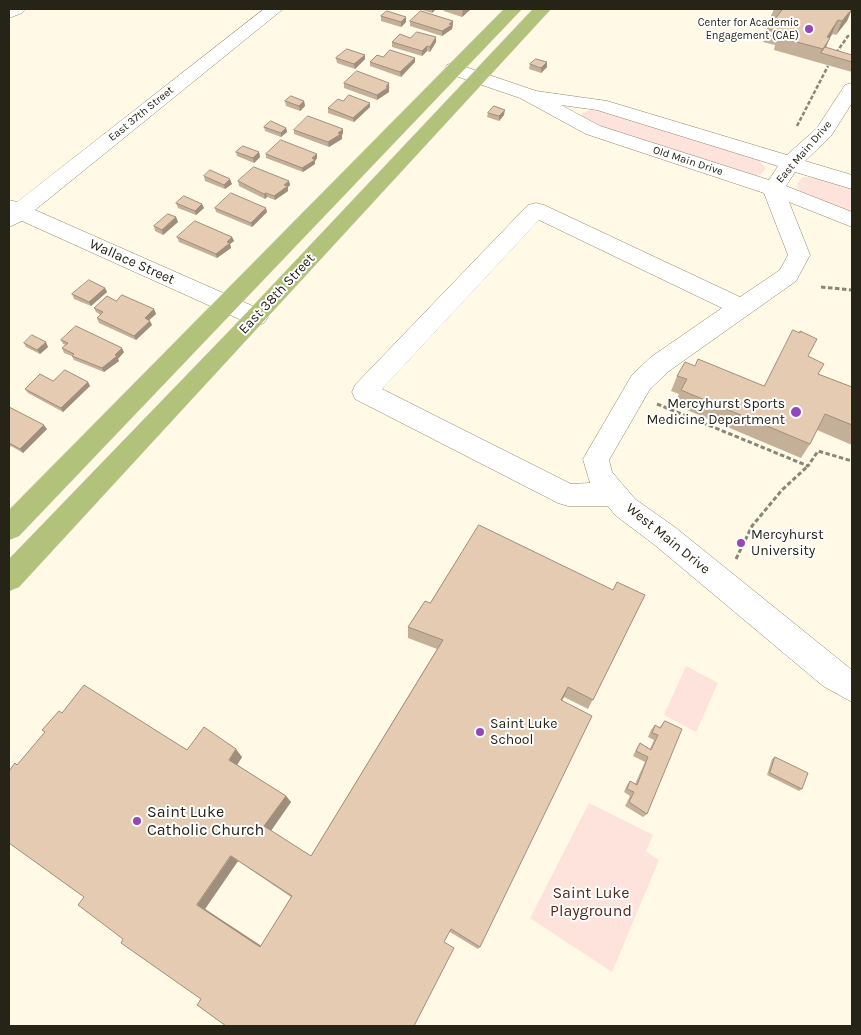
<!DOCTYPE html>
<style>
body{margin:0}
#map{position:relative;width:861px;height:1035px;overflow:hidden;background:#fff9e6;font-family:Karla,sans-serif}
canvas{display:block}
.frame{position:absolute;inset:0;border:10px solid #262317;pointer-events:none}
</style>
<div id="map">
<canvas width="861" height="1035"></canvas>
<div class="frame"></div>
</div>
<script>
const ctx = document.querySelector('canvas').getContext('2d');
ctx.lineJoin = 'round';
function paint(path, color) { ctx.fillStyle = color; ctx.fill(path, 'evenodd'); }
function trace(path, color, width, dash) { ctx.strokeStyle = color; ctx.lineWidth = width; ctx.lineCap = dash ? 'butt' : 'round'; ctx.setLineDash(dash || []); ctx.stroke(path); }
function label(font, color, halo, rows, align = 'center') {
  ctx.font = font + ' Karla,sans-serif'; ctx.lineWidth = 4; ctx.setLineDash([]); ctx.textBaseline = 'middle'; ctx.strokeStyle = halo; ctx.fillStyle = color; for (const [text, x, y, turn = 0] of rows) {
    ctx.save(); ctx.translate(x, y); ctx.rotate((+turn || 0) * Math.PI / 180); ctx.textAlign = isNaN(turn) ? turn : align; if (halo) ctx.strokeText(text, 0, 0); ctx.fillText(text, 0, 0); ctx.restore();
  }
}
const green = new Path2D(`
 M596 108 757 159 766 168 760 175 752 176 595 127 582 119V113Z
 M803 177 820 178 852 187V215L801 192 797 187 798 182Z
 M686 666 718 683 696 732 664 715Z
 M589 803 653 835 646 851 659 860 612 972 530 918Z`);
const pathFar1 = new Path2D(`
 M836 53 848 36 852 37
 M797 126 828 66`);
const path = new Path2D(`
 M821 287 852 290
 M657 404 808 466 818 451 852 461
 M736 559 752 526 782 490 808 466`);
const minor = new Path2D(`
 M9 9H25L22 13 9 18Z
 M264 9H283L35 210 264 311 268 317 264 323 256 326 248 323 22 221 9 227V200L17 202Z
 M454 63 536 91 607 101 787 155 817 128 845 85 852 83V103L831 136 805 161 852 175V189L795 172 786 186 852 212V227L789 202 810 255 796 281 669 371 650 389 609 460 612 472 635 499 676 528 852 670V702L823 686 656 546 615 515 608 506H568L558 503 355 399 352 392 355 385 528 205 536 203 544 205 740 297 780 270 788 255 764 193 586 134 520 98 447 73 445 69 447 65ZM561 105 597 110 778 166 769 180 600 126ZM539 220 722 308 651 357 632 375 583 459 590 483 571 484 382 389Z`);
const major = new Path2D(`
 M504 9H522L19 536 9 540V510Z
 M533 9H551L19 587 9 591V559L233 327Z`);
const wall = new Path2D(`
 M419 9H436L432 13Z
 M442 9H471L462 17 444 11Z
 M774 9H852L847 21 836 35 833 34 829 39 826 48 852 55V72L774 50 775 45 763 42 768 29 776 18 771 16Z
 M381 16 406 22 401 27 381 21Z
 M410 21H453V25L452 29 442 36 410 26Z
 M436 37V42L430 52 427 51 422 56 392 47V42L410 38Z
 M365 55V59L355 69 337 63 336 58Z
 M383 57 415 58V62L401 77 370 66V62Z
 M547 62V67L541 73 529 69 530 64Z
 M344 83 390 87 389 88V92L377 100 344 88Z
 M285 101H304L305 106 300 111 286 106Z
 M343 101 370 103V107L354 122 328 113V108Z
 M488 113 504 115 499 121 487 117Z
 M264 127 286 128 287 132 281 137 265 131Z
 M294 130 343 133 342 135V139L329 147 294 134Z
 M236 152H259L260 157 254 163 237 156Z
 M266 154H317V158L315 161V164L303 172 266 158Z
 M204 176 232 184 225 189 205 181Z
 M238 181H289L290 185 288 187V191L275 200 267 197 265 199 239 186Z
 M176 203 202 204 204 208 196 215 178 208Z
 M215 208 267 212 252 227 216 212Z
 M176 217 178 222 163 235 155 231 154 226Z
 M177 237H232L234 241 230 244 231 248 217 258 179 242Z
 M105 288 107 292 91 306 74 299 72 294Z
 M116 301 154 309 156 314 149 320 152 325 136 340 99 323 97 318 101 315 96 312 94 308Z
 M800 331 808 356 818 374 852 387V445L817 430 810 444 801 458 675 405 679 394 671 391 677 376 695 366 764 386Z
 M61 340 124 352 118 359 119 361 104 372 74 360 72 356 64 353 62 348 66 345 63 344Z
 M24 343 48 347 40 354 26 347Z
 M53 381 88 382 90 386 63 412 28 393 25 389Z
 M9 407 47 429 23 453 11 446 9 449Z
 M613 590 645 595 588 709 564 697 562 700 480 947 478 949 450 932 201 999 123 939 84 897 18 765 62 713 187 750 242 757 237 765 286 796 291 802 271 831 311 856 437 649 408 638V627L430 603ZM238 861 291 897 261 946 205 909Z
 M665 721 647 814 643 817 625 806 630 796 624 792 627 785 630 781 635 784 645 762 633 756 637 748 640 743 650 749 654 740 648 737 651 730 655 725 659 728Z
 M775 757 802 789 799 791 767 775 772 759Z`);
const shadedWall = new Path2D(`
 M432 9H436L432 13Z
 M463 9H471L462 17Z
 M852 9 847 21 836 35 842 21Z
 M406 17V22L401 27V22Z
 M838 20 824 51 821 53 827 42 821 51 827 37Z
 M453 21 452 29 442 36V31Z
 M436 37V42L430 52V47Z
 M427 46V51L422 56V51Z
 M365 55V59L355 69 354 64Z
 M415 58V62L401 77 400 72Z
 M547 62V67L541 73V68Z
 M389 83V92L377 100V95Z
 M304 101 305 106 300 111 299 106Z
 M370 103V107L354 122 353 118Z
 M505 110 504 115 499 121V116Z
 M286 128 287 132 281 137V133Z
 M343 129V133L342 135V139L329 147 328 142Z
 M259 152 260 157 254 163 253 158Z
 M317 154V158L315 161V164L303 172 302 168Z
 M230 179 232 184 225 189 224 185Z
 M289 181 290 185 288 187V191L275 200 274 196Z
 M266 193 267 197 265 199 264 194Z
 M202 204 204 208 196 215 195 211Z
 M266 208 267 212 252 227 251 223Z
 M176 217 178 222 163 235 162 230Z
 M232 237 234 241 230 244 231 248 217 258 216 254Z
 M105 288 107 292 91 306 89 302Z
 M154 309 156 314 146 323 145 318Z
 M150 321 152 325 136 340 134 336Z
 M46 342 48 347 40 354 37 350Z
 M122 348 124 352 118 359 119 361 104 372 102 368Z
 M88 382 90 386 63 412 61 408Z
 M44 425 47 429 23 453 20 449Z
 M568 687 564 697 557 709 561 700Z
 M236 749 242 757 235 768 229 760Z
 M286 796 291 802 270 832 264 826Z
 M231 856 238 861 205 909 266 949 260 947 197 905Z`);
const building = new Path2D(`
 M783 9H852L842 21 838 20 827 37 830 38 823 49 778 37 781 32 768 29Z
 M387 11 406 17 401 22 381 16Z
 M421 11 453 21 449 24 452 25 442 31 410 21Z
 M417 32 436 37 430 47 427 46 422 51 392 42 400 34 410 38Z
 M825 47 852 55V62L821 53Z
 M347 49 365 55 354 64 336 58Z
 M390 50 415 58 400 72 370 62 377 55 383 57Z
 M536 59 547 62 541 68 530 64Z
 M357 71 389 83 386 87H389L377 95 344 83Z
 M349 95 370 103 353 118 328 108 338 99 343 101Z
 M291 96 304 101 299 106 285 101Z
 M494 106 505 110 499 116 488 113Z
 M308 116 343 129 338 133 341 134 328 142 294 130Z
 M271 121 286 128 281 133 264 127Z
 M281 140 317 154 312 158 315 160 302 168 266 154Z
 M243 146 259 152 253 158 236 152Z
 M254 167 289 181 284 185 288 186 274 196 266 193 264 194 238 181Z
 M210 170 230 179 224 185 204 176Z
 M231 193 266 208 251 223 215 208Z
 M184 196 202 204 195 211 176 203Z
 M168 214 176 217 162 230 154 226Z
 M195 221 232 237 227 242 230 243 216 254 177 237Z
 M89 280 105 288 89 302 72 294Z
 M122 295 154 309 145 318 150 321 134 336 97 318 103 312 94 308 107 296 116 301Z
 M76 326 122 348 115 355 117 356 102 368 72 356 74 354 62 348 68 343 61 340Z
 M793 330 800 333V331L817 339 808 356 824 364 818 374 852 387V425L825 414 810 444 681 390 687 379 677 376 685 362 695 366 698 359 764 386Z
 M32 335 46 342 37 350 24 343Z
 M65 370 88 382 61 408 25 389 40 374 53 381Z
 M9 407 44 425 20 449 9 443Z
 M479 525 613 590 617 582 645 595 593 700 568 687 561 700 592 716 480 947 451 929 444 942 454 948 414 1026H226L197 1005 201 999 121 943 123 939 78 905 84 897 9 843V771L15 763 17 765 45 732 42 730 59 711 62 713 84 685 187 750 204 727 236 749 229 760 286 796 264 826 311 856 443 640 408 627 425 601 430 603ZM231 856 292 896 260 947 197 905Z
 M665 721 682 729 647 814 629 802 634 792 627 789 630 781 637 785 648 757 636 751 640 743 651 750 658 735 652 733 655 725 660 728Z
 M775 757 808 773 802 789 770 773Z`);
const markers = [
 [809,29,5,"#9347b9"],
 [796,412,6,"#9347b9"],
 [741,543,5,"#9347b9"],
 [480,732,5,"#9347b9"],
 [137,821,5,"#9347b9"]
];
const farPoinames = [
 ["Center for Academic",799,23],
 ["Engagement (CAE)",799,36]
];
const farStreetnames = [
 ["East 37th Street",141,114,-39],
 ["East Main Drive",804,152,-49],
 ["Old Main Drive",688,161,18]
];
const streetNames = [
 ["Wallace Street",132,262,24],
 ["East 38th Street",277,294,-47],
 ["West Main Drive",668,539,39]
];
const poiNames = [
 ["Mercyhurst Sports",785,404,"right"],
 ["Medicine Department",785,420,"right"],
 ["Mercyhurst",751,535],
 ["University",751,551],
 ["Saint Luke",490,724],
 ["School",490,740]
];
const nearPoinames = [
 ["Saint Luke",147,812],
 ["Catholic Church",147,830]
];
const nearParknames = [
 ["Saint Luke",591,893],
 ["Playground",591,911]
];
paint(green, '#fde3db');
trace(minor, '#908769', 1);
trace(major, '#e1e0df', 1);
trace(pathFar1, '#8a8576', 2.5, [4, 2]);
trace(path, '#8a8576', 3, [4.5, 2.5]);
paint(minor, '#fff');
paint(major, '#b2c27b');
paint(wall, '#c4af99');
paint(shadedWall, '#a08e7d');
paint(building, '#e4cbb2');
trace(building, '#a08e7d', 1);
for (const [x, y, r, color] of markers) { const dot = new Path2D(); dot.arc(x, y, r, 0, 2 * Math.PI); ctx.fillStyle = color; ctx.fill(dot); trace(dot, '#fff', 2); }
label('11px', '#262317', '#fff', farPoinames, 'right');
label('11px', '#262317', '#fff', farStreetnames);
label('14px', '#262317', '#fff', streetNames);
label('14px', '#262317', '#fff', poiNames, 'left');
label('16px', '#262317', '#fff', nearPoinames, 'left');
label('16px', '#5b2819', '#fff', nearParknames);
</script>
